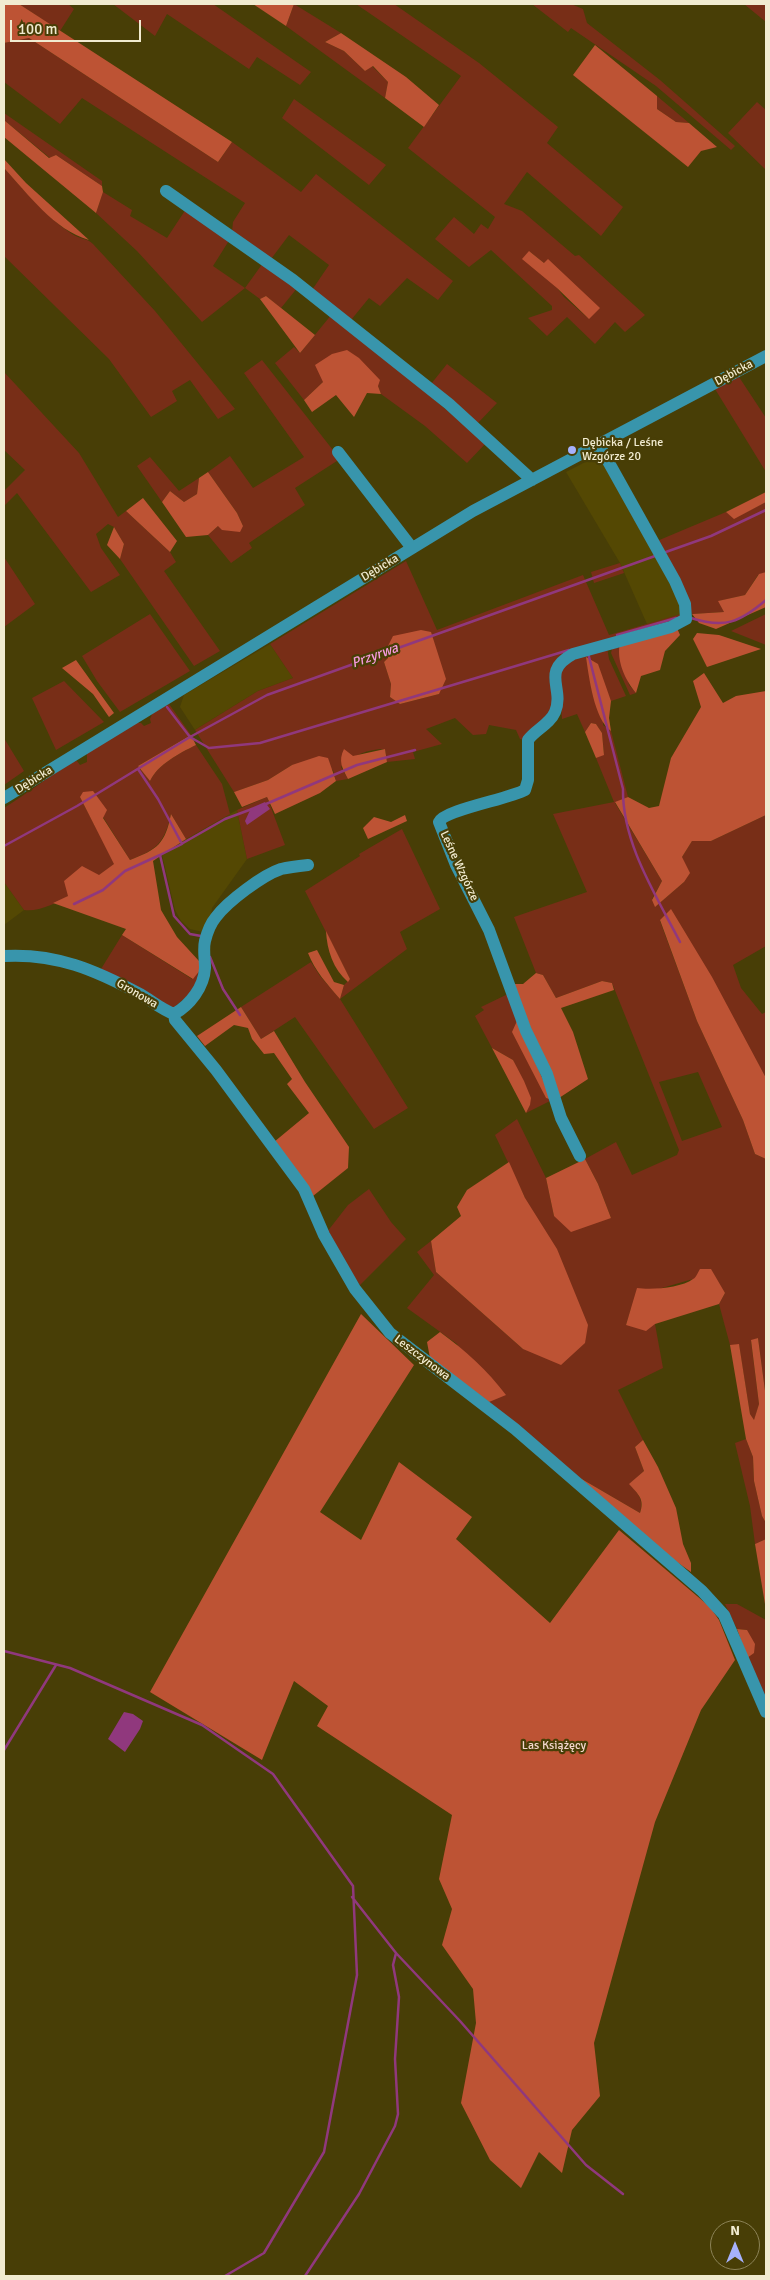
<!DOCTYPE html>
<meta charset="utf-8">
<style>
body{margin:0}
#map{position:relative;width:770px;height:2280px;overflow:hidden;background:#483e06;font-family:Signika,sans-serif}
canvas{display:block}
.frame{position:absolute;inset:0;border:5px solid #f1ebd0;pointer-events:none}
.north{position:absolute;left:710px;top:2220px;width:50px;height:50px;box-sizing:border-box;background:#483e06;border:1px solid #8c8357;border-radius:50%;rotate:0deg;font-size:14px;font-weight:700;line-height:20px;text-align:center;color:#f1ebd0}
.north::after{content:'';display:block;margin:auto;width:18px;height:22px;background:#a6b1fc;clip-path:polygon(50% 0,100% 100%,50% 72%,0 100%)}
.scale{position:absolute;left:10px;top:20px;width:131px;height:22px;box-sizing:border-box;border:2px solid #f1ebd0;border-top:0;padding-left:6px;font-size:15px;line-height:18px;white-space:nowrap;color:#f1ebd0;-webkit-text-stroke:4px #483e06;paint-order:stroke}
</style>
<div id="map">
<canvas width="770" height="2280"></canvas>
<div class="frame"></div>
<div class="north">N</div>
<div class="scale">100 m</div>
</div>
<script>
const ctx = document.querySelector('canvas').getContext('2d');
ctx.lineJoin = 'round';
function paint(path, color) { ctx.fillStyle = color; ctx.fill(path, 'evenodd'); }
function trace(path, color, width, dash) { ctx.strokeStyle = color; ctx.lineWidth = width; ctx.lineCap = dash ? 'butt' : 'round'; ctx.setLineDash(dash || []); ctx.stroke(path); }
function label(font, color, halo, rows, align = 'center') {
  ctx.font = font + ' Signika,sans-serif'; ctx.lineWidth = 4.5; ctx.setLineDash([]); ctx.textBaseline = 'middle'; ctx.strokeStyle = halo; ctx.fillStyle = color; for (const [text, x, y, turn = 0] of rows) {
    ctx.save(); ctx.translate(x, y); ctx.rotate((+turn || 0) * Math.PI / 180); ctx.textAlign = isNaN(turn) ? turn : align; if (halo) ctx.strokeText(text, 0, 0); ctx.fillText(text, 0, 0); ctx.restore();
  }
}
const built = new Path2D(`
 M599 455 673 582 682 614 647 624 620 563 566 472Z
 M270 644 293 678 258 691 195 730 180 707 184 695Z
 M237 810 247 859 212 908 210 923 203 932 190 929 181 921 175 910 162 855 186 839Z
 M4 882 24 910 4 925Z`);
const green = new Path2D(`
 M19 4H68L74 9 60 31Z
 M113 4H213L311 72 300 85 257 57 249 69 167 14 155 36Z
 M294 4 341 33 325 42 344 51 365 71 372 66 388 82 385 98 286 26Z
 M356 4H394L479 63 558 127 547 143 623 207 601 236 527 172 504 204 522 211 575 256 579 255 645 315 625 332 615 322 595 344 567 317 547 336 528 318 552 310V306L491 250 469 267 435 239 454 217 474 234 481 224 488 229 495 217 408 148 461 76ZM529 251 544 263 589 319 564 297Z
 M532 4H571L583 9 587 23 660 80 735 146 731 150 656 86 571 28 568 32Z
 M744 4H766V22Z
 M29 38 218 162 232 142 301 192 316 174 453 281 438 300 407 278 380 306 369 298 351 320 312 290 329 265 289 235 271 259 232 232 233 222 245 203 82 98 60 124 4 82V43Z
 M657 96 689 123 676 122 657 109Z
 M294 99 386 165 369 185 282 118Z
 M757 102 766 110V170L728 133Z
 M4 113 102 181V186L56 155 50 158 4 120Z
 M4 168C25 191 46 217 72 234 79 239 87 238 93 244L155 311 235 409 218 419 190 380 172 391 177 401 151 417 109 359 4 256Z
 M103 192 132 210 130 216 167 238 186 209 230 239 213 266 245 288 263 263 298 287 281 308 266 296 260 299 245 288 202 322 137 251 96 213Z
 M332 314 486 443 467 463 425 426 381 394 378 386 323 382 304 400 275 363 294 347 300 353Z
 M262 360 340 459 295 488 305 505 249 543 252 548 231 563 208 535 218 526H243L237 513 208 472 230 456 253 488 304 457 244 373Z
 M447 364 497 403 477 424 431 384Z
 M4 372 79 453 118 517 126 511 170 552 176 562 164 571 220 651 194 666 120 559 124 544 114 527 108 524 96 534 101 548 120 575 91 592 17 493 4 506V491L25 470 4 450Z
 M739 377 766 418V472L715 389Z
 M150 457 179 491 199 478 197 494 184 502 170 491 162 502 137 466Z
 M766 502V572L758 575 745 595 719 601 724 612 692 614 682 586 657 541 726 512 734 518Z
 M4 557 35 604 4 627Z
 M406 561 437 630 583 575 609 635 681 614 683 618 560 658 554 707 524 740 520 739 516 730 489 725 486 734 473 735 455 718 426 729 442 744 413 752 415 759 387 762 385 749C367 749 354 755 341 767L348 779 336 781 333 770 292 765 268 780 234 792 195 730 258 691 293 678 270 644ZM388 658 439 694 400 704 390 697 391 684 384 662Z
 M620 563 624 573 594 583 591 572Z
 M150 614 190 671 120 712 97 681 82 656Z
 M766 614V645L731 631Z
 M620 643 629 685 636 693 630 695 611 653 613 645Z
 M607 647 609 659 626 696 611 701 604 686 603 725 611 731 628 797 615 803 662 881 652 899 656 906 684 882 682 857 692 841H711L766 815V946L733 965 741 988 762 1014 766 1012V1078L671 910 660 921 697 1021 743 1120 755 1154 766 1159V1398L758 1338 751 1341 759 1404 754 1421 750 1414 739 1345H730L719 1304 725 1293 693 1279 655 1290 631 1309 626 1325 655 1324 663 1368 618 1390 643 1440 635 1447 644 1471 630 1484C638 1494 644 1499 640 1513L580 1478 489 1402 457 1344 407 1308 434 1275 417 1252 431 1241 436 1272 523 1349 525 1198 495 1135 517 1119 546 1178 554 1216 611 1218 598 1184 585 1159 616 1142 632 1175 677 1155 679 1150 612 983 602 981 556 998 543 975 536 973 514 917 587 892 553 814 614 802 596 758 604 754 602 733 596 724 591 723 585 732 577 714 562 719 559 675 565 663ZM698 1072 722 1127 682 1141 659 1082Z
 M64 681 104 722 56 750 32 698Z
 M169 704 191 735 138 766 150 781C158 764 180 753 196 745L222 784 230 814 186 839 171 814C164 844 157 849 130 860L103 817 80 797 115 864C92 880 51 914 24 910L4 882V808C28 793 49 776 73 762L77 761 80 765 87 762V753L135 723H141L144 726 151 723 150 719 153 712Z
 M4 738 24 771 4 785Z
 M267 797 285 845 247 859 237 810Z
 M402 829 440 909 400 932 407 949 340 999 408 1108 374 1129 295 1017 261 1039 241 1007 311 962 320 976 340 999 344 985 350 979 305 891 360 856 359 854Z
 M122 935 192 979 201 969 194 990 171 1010 101 969Z
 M510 993 533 1070 546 1098 552 1100 526 1113 530 1105 513 1060 492 1048 475 1016 484 1010 481 1007Z
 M369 1189 391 1222 406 1239 360 1285 344 1263 327 1232 348 1205Z
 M746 1439 753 1457 754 1481 762 1516 766 1523V1539L755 1544 750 1506 735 1443Z
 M725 1604H737L766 1620V1697L747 1658V1630L737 1629Z`);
const forest = new Path2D(`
 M4 4H19L232 142 218 162 29 38 4 43Z
 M253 4H294L286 26Z
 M341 33 406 77 439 105 424 127 385 98 388 82 373 66 365 71 344 51 325 42Z
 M595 45 657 96V109L676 122 689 123 717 147 701 151 688 167 573 75Z
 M4 120 49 158 56 155 102 186 103 192 96 213 4 137Z
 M4 159 26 183 89 240C54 230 28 194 4 168Z
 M529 251 544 263 548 259 600 308 589 319 557 288 522 259Z
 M266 296 315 335 300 353 260 299Z
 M347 350 359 358 380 380 378 386 381 394 367 393 354 417 336 395 312 412 304 400 323 382 315 365 332 354Z
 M208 472 237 513 243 526 240 532 222 530 218 526 208 535 186 537 162 502 170 491 184 502 197 494 199 478Z
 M766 492V502L734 519 726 512Z
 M143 498 177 541 170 552 126 511Z
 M114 527 124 544 120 559 107 545Z
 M766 572V607L716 629 699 623 692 614 724 612 718 601 745 595 759 574Z
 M677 628 680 635 665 651 660 670 641 676 636 693C625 680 616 660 620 643Z
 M421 630 431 632 446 679 439 694 400 704 390 697 391 684 384 662 388 658 387 648 393 636Z
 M697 633 719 635 761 649 707 667 693 639Z
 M586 657 598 664 611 701 609 718 611 731C594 719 589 677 586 657Z
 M76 660 114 713 109 717 93 694 62 668Z
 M704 673 723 703 736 696 766 691V815L711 841H692L682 857 690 873 684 882 655 907 652 900 662 881 615 802 628 797 649 808 659 806 671 758 701 707 693 681Z
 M591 723 596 724 602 733 604 755 596 758 585 732Z
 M191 735 196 745C180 753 158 764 150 781L138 766Z
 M344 749 353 756 385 749 387 762 348 779C342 768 338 761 344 749Z
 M319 756 328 758 336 781 320 793 275 814 267 797 242 807 234 792 268 780 292 765Z
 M93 791 107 810 103 818 130 860C158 849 165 844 171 814L186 839 153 861 161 910 177 937 199 961 201 969 193 979 122 935 126 929 53 903 68 896 64 881 82 866 99 875 114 864 80 797 83 792Z
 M405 815 407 821 368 839 363 828 374 817 391 822Z
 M671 909 712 977 766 1078V1159L755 1154 743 1120 697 1021 660 920Z
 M326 931 350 979 348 982C333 969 327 950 326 931Z
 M317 950 334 982 344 985 340 999C327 984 315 971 308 953Z
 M536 973 543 975 556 998 602 981 612 983 614 990 561 1008 573 1032 588 1079 559 1098 513 984H523Z
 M241 1007 261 1039 274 1031 305 1082 349 1147 348 1168 313 1196 274 1142 309 1113 287 1084 292 1079 274 1053 264 1054 252 1039 248 1028 234 1025 205 1046 197 1036Z
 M517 1021 552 1100 546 1098 512 1032Z
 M492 1048 513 1060 524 1081 531 1098 530 1105 526 1113Z
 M585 1159 598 1184 611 1218 571 1232 554 1216 546 1178Z
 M509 1162 525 1198 557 1249 588 1325 585 1343 561 1365 523 1349 436 1272 431 1241 461 1216 457 1207 467 1190Z
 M700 1269H711L725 1293 719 1304 655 1324 646 1331 626 1325 637 1288C652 1290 681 1288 693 1279 696 1278 698 1272 700 1269Z
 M361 1314 414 1365 320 1512 361 1540 399 1462 472 1517 456 1539 550 1623 619 1530 710 1607 719 1620 735 1660 701 1710 655 1822 594 2043 600 2096 572 2130 562 2173 539 2152 521 2188 490 2160 461 2103 476 2023 473 1989 442 1945 452 1909 439 1879 452 1815 317 1726 328 1706 294 1681 262 1760 150 1692Z
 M440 1332C465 1350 488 1371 506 1395L489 1402 430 1358 427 1342Z
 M758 1338 766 1398V1523L762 1516 754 1481 753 1457 746 1439 730 1345 739 1344 750 1414 754 1420 759 1404 751 1340Z
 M643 1440 658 1467 676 1508 683 1544 691 1563V1572L660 1550 580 1478 640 1513C645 1499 638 1494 629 1484L644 1471 635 1447Z
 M766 1539V1610L755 1544Z
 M737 1629 747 1630 755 1644 754 1653 747 1658Z`);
const water = new Path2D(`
 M265 802 270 809 247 825 245 821 251 808Z
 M124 1712 133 1714 143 1721 140 1729 125 1752 108 1739Z`);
const stream = new Path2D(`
 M663 553 711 536 766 510
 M691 618C725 629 740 622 766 600
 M617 635 676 618
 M588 653 623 789C622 843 656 895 680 942
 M167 707 190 737 209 748 260 743 569 650
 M138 769 158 799 182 844 160 855 174 916 190 934 201 936
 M266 804 357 765 415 750
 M183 843 225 819 252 809
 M4 846 77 806 190 737 267 695 655 556
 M74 904 103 890 125 871 160 855
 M210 957 223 989 240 1015
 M4 1651 70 1668 202 1725 273 1774 353 1886 357 1975 324 2152 264 2253 225 2276
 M4 1750 56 1665
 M396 1953 460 2021 586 2165 623 2194
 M305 2276 359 2194 395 2126 398 2114 395 2059 399 1997 393 1965 396 1953 352 1897`);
const minor = new Path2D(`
 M166 191 293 280 449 404 532 480
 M338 452 412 548
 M4 798 473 511 766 356
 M4 956C56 953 95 970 140 994 152 1001 161 1009 174 1014 190 1005 204 987 205 968 205 959 203 949 205 941 207 933 211 923 216 917 228 901 263 875 281 869 290 867 299 866 308 865
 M174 1014 175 1020 216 1070 304 1189 324 1235 355 1289 390 1333 515 1429 702 1591 724 1615 766 1712
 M580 1156 561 1118 547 1074 526 1031 489 930 456 865 439 822C444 810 509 799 525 790L528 780V740C535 730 550 724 555 712 565 688 540 672 573 654L671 627 686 619 685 604 675 581 599 445`);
const markers = [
 [572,450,5,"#a6b1fc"]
];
const streetNames = [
 ["Dębicka",734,373,-28],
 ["Dębicka",380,568,-31],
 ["Dębicka",34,780,-32],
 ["Leśne Wzgórze",459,866,65],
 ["Gronowa",137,994,30],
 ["Leszczynowa",422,1358,37]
];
const poiNames = [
 ["Dębicka / Leśne",582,443],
 ["Wzgórze 20",582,457]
];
const parkNames = [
 ["Las Książęcy",554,1746]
];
const waterNames = [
 ["Przyrwa",375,656,-20]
];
paint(built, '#544803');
paint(green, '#782e17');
paint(forest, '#bd5334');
paint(water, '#90387d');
trace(stream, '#90387d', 2.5);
trace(minor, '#3895ac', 12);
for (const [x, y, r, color] of markers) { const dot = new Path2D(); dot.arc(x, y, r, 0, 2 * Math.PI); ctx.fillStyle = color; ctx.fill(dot); trace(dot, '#483e06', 2); }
label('12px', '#f1ebd0', '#483e06', streetNames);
label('12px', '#f1ebd0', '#483e06', poiNames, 'left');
label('12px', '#f4d7ce', '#483e06', parkNames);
label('italic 14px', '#f89be0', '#483e06', waterNames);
</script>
